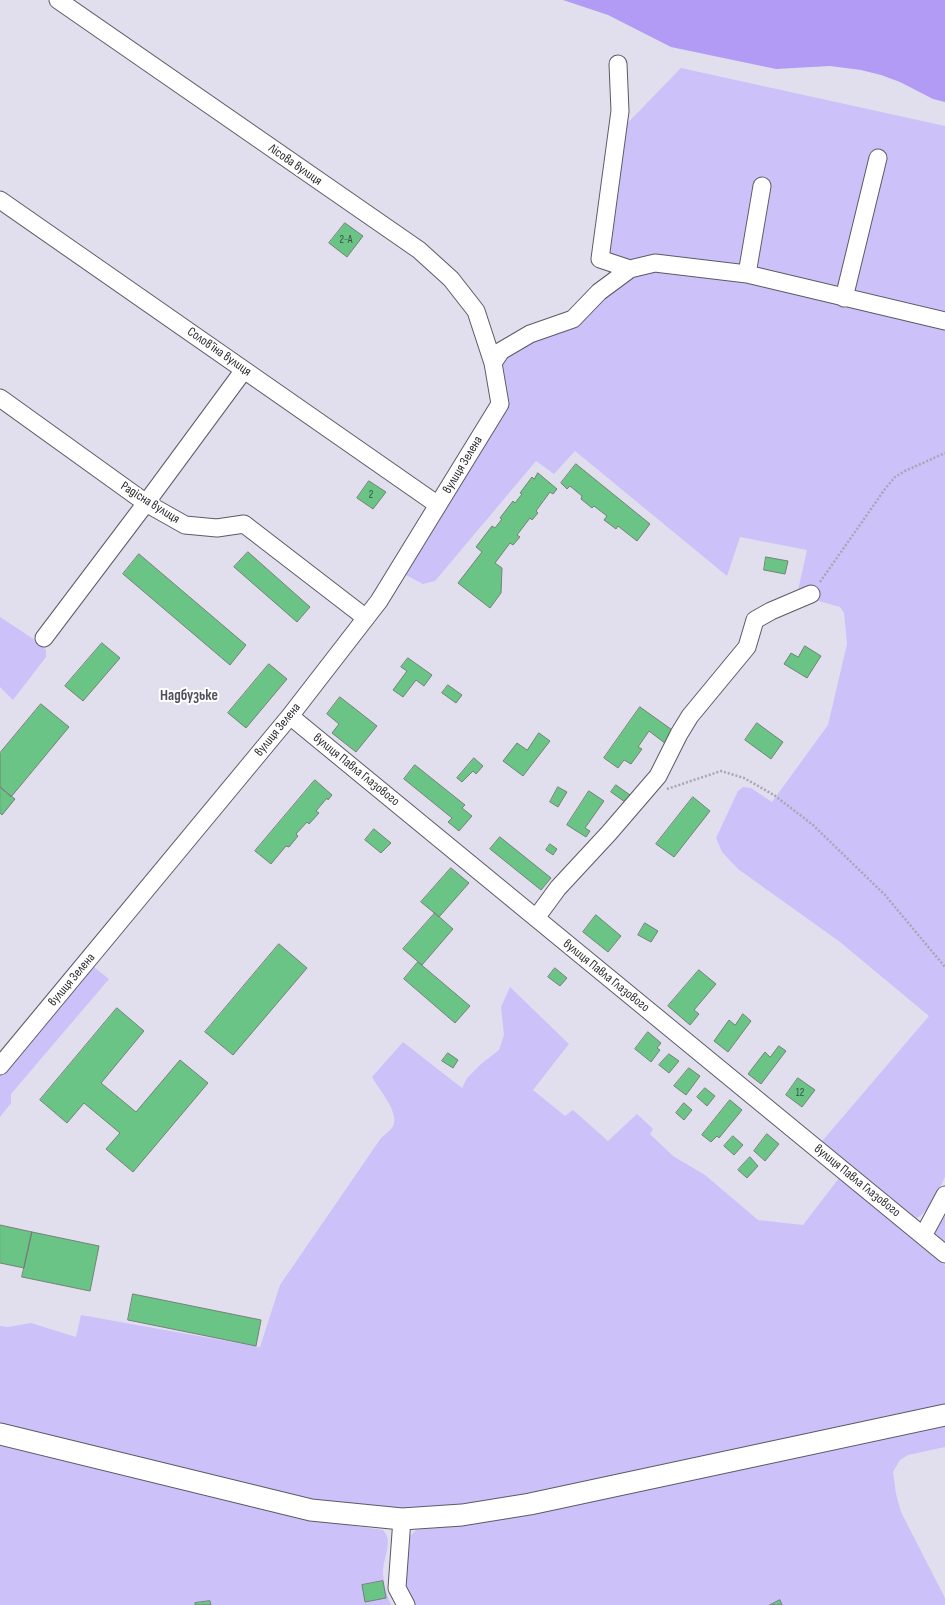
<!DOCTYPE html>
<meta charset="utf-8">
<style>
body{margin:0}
canvas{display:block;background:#e1dfed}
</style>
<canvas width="945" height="1605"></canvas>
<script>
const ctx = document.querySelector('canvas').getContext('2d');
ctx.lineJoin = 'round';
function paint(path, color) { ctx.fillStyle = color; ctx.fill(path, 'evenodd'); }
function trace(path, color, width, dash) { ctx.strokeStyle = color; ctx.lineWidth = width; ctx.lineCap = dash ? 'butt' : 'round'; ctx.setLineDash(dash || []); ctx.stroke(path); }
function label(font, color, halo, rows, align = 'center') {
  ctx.font = font + ' "Sofia Sans Condensed",sans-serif'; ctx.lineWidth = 4; ctx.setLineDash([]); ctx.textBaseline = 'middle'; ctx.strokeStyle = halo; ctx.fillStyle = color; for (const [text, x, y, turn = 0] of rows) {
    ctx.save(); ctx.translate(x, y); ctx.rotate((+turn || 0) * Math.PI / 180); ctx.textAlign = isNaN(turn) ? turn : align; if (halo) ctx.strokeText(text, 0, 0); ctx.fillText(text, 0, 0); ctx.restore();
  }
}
const green = new Path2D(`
 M681 68 945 126V1177C937 1194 929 1213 912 1221L818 1146 929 1016 840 942 738 869 722 852 716 838 738 791 743 787 751 788 772 802 828 725 847 644 844 613 840 607 797 595 807 550 740 537 727 576 575 451 554 474 536 461 435 581 423 584 404 574 486 418 492 400 490 367 567 320 608 277 611 140Z
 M0 617 38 642 46 650V657L13 700 0 687Z
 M89 966 94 967 109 979 11 1094V1103L0 1117V1070Z
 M510 987 569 1044 533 1090 565 1116 573 1110 608 1141 637 1114 653 1129 650 1134 673 1156 705 1175 758 1220 803 1225 839 1178 945 1265V1411L484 1505 409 1514 309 1502 0 1429V1326L8 1327 31 1323 76 1337 81 1315 260 1347 280 1285 381 1138C385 1134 392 1130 394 1124 398 1111 378 1088 372 1077L403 1042 462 1088 467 1078 481 1064 499 1050 504 1035 501 1007Z
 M945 1190V1250L931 1238Z
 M945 1426V1447L908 1455 900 1460 893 1472 896 1494 901 1512 945 1598V1605H409L401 1573 405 1541 416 1530 485 1521Z
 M0 1444 307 1519 383 1530C394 1541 383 1558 383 1572 383 1581 387 1596 391 1605H0Z`);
const water = new Path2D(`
 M563 0H945V102L933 99 900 82 881 75 861 70 830 66 776 69 671 47 608 15Z`);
const building = new Path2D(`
 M345 223 363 236 347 257 329 243Z
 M576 464 650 524 637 541 618 526 616 529 604 520 607 516 594 506 592 508 581 499 582 496 570 486 567 489 561 483Z
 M538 473 557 489 553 494 550 492 536 511 538 513 532 520 530 518 517 535 520 537 513 545 510 543 495 563 502 568 501 593 490 608 458 583 482 552 476 547 492 526 495 528 502 519 500 518 513 501 515 503 522 494 520 493 532 477 534 479Z
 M369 481 386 492 373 509 357 498Z
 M248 552 310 607 297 622 234 567Z
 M139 554 246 645 230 665 123 574Z
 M766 557 788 561 785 574 764 570Z
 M102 643 120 658 83 701 65 686Z
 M805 646 821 656 807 678 784 664 791 653 798 657Z
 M408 658 432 675 424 686 416 680 403 697 393 690 407 671 401 667Z
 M269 664 287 679 246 728 228 713Z
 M448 685 462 695 456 703 442 693Z
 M340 697 377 726 356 752 332 733 339 724 327 714Z
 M41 704 69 727 11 797 0 787V753Z
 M640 707 675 732 666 744 649 731 638 747 642 749 631 764 624 760 618 768 604 758Z
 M757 723 783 742 771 759 745 740Z
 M539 733 550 741 523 776 503 761 517 743 527 750Z
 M474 758 483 766 476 774 473 771 462 782 457 778Z
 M415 765 465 805 462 808 472 816 459 831 448 822 452 818 404 779Z
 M315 780 332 795 328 800 327 798 316 811 319 813 309 824 307 822 296 834 298 836 289 847 286 846 271 864 255 851Z
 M616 785 630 795 625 802 611 792Z
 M0 787 15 799 2 815 0 813Z
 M558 787 567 792 558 807 550 802Z
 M589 791 604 801 585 828 590 831 586 837 567 825Z
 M693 797 710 811 674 857 656 844Z
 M374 829 391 843 381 853 365 840Z
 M500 837 551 878 541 890 490 849Z
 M550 844 557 849 553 855 546 850Z
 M451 868 469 883 439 917 421 902Z
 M435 913 453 929 422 965 403 949Z
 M596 915 621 936 608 952 583 932Z
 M645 923 658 931 651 942 638 935Z
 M279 944 307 968 233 1055 205 1032Z
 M418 962 470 1006 455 1023 404 979Z
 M555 968 567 978 560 986 548 977Z
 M699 970 716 984 694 1010 699 1014 690 1025 668 1006Z
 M117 1008 144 1031 101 1083 136 1112 180 1060 208 1083 133 1172 106 1149 120 1133 84 1103 67 1123 40 1100Z
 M743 1014 751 1021 728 1052 714 1041 729 1020 735 1025Z
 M648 1032 661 1043 657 1048 660 1050 651 1062 635 1049Z
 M779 1046 786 1051 761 1084 748 1074 765 1052 770 1057Z
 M448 1053 458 1060 453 1068 442 1061Z
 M669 1054 679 1061 669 1073 659 1065Z
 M689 1068 700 1076 686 1095 674 1086Z
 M798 1078 815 1090 802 1107 786 1095Z
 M705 1088 715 1096 707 1106 697 1097Z
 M730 1100 742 1110 719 1138 717 1136 711 1142 702 1135Z
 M684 1103 692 1110 684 1120 676 1113Z
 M767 1134 779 1144 765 1161 754 1151Z
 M733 1136 743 1145 734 1155 724 1146Z
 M750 1157 758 1166 747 1178 738 1170Z
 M0 1225 32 1232 24 1268 0 1263Z
 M32 1232 99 1246 90 1291 22 1277Z
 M133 1294 261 1320 256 1346 128 1320Z
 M383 1581 386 1598 365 1602 362 1585Z
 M780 1600 782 1605H770Z
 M210 1601 211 1605H195V1603Z`);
const path = new Path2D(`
 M820 582 885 489 895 477 905 471 945 453
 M667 789 721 771 744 778 774 795 813 825 885 895 945 967`);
const minor = new Path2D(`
 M618 64 620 111 600 259 630 269
 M0 200 438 505
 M747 274 762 186
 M844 298 878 158
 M493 363 501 351 530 334 573 319 599 292 630 269 655 263 747 274 945 321
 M0 398 146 503 185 525 217 528 244 524 366 618
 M44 638 146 503 244 370
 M290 716 945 1254
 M536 918 558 888 609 833 658 776 679 734 690 716 747 647 755 620 771 611 811 594
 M0 1066 290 716 379 601 500 404 493 363 476 311 451 279 419 250 58 0
 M923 1236 945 1195
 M402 1519 397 1588 406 1605`);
const major = new Path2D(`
 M0 1434 311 1510 402 1519 462 1515 530 1504 945 1415`);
const numberNames = [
 ["2-А",346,240],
 ["2",371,495],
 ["12",800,1093]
];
const streetNames = [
 ["Лісова вулиця",295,165,35],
 ["Соловʼїна вулиця",219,352,35],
 ["вулиця Зелена",463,465,-59],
 ["Радісна вулиця",150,503,32],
 ["вулиця Зелена",278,730,-51],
 ["вулиця Павла Глазового",356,770,39],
 ["вулиця Павла Глазового",606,976,39],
 ["вулиця Зелена",72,980,-50],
 ["вулиця Павла Глазового",857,1181,39]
];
const quarterNames = [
 ["Надбузьке",189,696]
];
paint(green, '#cdc1fa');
paint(water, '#b29bf4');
paint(building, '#69c485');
trace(building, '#758177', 1);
trace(minor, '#5c5a66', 19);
trace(major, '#5c5a66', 23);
trace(path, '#a8a6b1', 2.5, [2, 2]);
trace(minor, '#fff', 17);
trace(major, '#fff', 21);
label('11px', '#3a5044', null, numberNames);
label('13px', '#2b2a2f', '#fff', streetNames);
label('bold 15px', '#53505d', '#fff', quarterNames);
</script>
